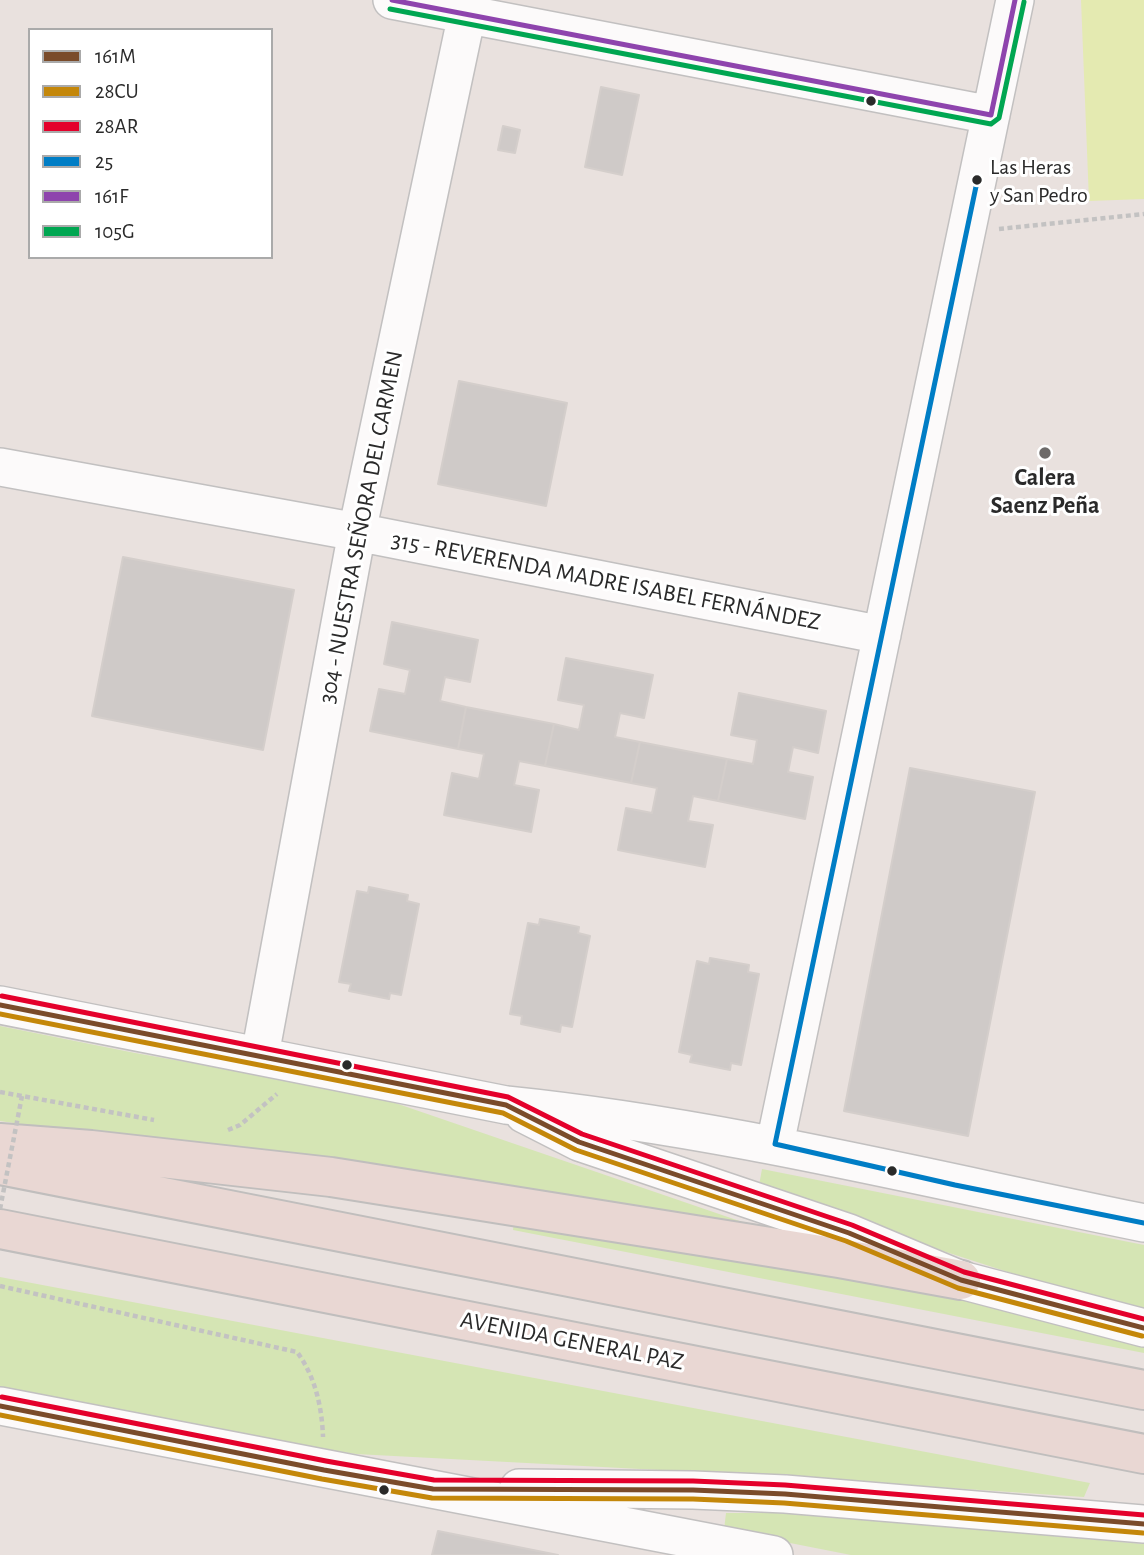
<!DOCTYPE html>
<meta charset="utf-8">
<style>
body{margin:0}
#map{position:relative;width:1144px;height:1555px;overflow:hidden;background:#e9e1de;font-family:"Alegreya Sans",sans-serif}
canvas{display:block}
.legend{position:absolute;left:28px;top:28px;width:245px;height:231px;box-sizing:border-box;background:#fff;border:2px solid #aaa;margin:0;padding:9px 12px;list-style:none;font-size:21px;color:#2a2a2a}
.legend li{display:flex;align-items:center;gap:14px;height:35px}
.legend b{width:35px;border:2px solid #aaa}
</style>
<div id="map">
<canvas width="1144" height="1555"></canvas>
<ul class="legend">
<li><b style="height:9px;background:#7a4b2a"></b>161M</li>
<li><b style="height:9px;background:#c4870a"></b>28CU</li>
<li><b style="height:9px;background:#e4002b"></b>28AR</li>
<li><b style="height:9px;background:#007dc5"></b>25</li>
<li><b style="height:9px;background:#8e44ad"></b>161F</li>
<li><b style="height:9px;background:#00a651"></b>105G</li>
</ul>
</div>
<script>
const ctx = document.querySelector('canvas').getContext('2d');
ctx.lineJoin = 'round';
function paint(path, color) { ctx.fillStyle = color; ctx.fill(path, 'evenodd'); }
function trace(path, color, width, dash) { ctx.strokeStyle = color; ctx.lineWidth = width; ctx.lineCap = dash ? 'butt' : 'round'; ctx.setLineDash(dash || []); ctx.stroke(path); }
function label(font, color, halo, rows, align = 'center') {
  ctx.font = font + ' "Alegreya Sans",sans-serif'; ctx.lineWidth = 6; ctx.setLineDash([]); ctx.textBaseline = 'middle'; ctx.strokeStyle = halo; ctx.fillStyle = color; for (const [text, x, y, turn = 0] of rows) {
    ctx.save(); ctx.translate(x, y); ctx.rotate((+turn || 0) * Math.PI / 180); ctx.textAlign = isNaN(turn) ? turn : align; if (halo) ctx.strokeText(text, 0, 0); ctx.fillText(text, 0, 0); ctx.restore();
  }
}
const green = new Path2D(`
 M0 1026 135 1053 369 1094 757 1227 624 1212 0 1121Z
 M762 1169 1144 1245V1311L1054 1287 758 1191Z
 M514 1221 996 1305 1144 1346V1353L513 1230Z
 M0 1277 1090 1483 1084 1497 773 1476 356 1454 255 1439 0 1389Z
 M726 1513H791L1144 1544V1555H851L724 1530Z`);
const pitch = new Path2D(`
 M1081 0H1144V199L1089 201Z`);
const building = new Path2D(`
 M601 87 639 95 622 175 585 167Z
 M503 126 520 130 515 153 498 150Z
 M459 381 567 403 546 506 438 484Z
 M123 557 294 590 263 750 92 716Z
 M392 622 478 640 470 682 445 677 440 701 466 707 458 749 370 731 379 689 405 694 410 670 384 664Z
 M566 658 653 675 644 718 620 713 615 737 640 742 631 783 545 766 554 724 579 730 584 705 558 700Z
 M739 693 826 711 818 753 793 747 788 772 813 777 805 819 718 801 727 759 753 764 757 740 731 735Z
 M466 707 554 724 545 766 519 761 514 785 539 790 531 832 444 815 452 773 479 779 484 754 458 749Z
 M640 742 727 759 718 801 693 796 688 821 713 825 705 867 618 850 626 808 652 813 657 788 631 783Z
 M910 768 1035 792 968 1136 844 1111Z
 M369 887 408 895 407 901 419 904 401 995 390 993 389 999 349 991 351 984 339 982 357 891 368 893Z
 M540 919 579 927 578 933 590 936 572 1027 561 1025 560 1032 521 1024 522 1016 510 1014 528 923 539 925Z
 M710 958 749 965 748 972 759 974 741 1065 731 1063 730 1070 690 1062 692 1055 679 1052 697 961 709 964Z
 M438 1531 558 1555H432Z`);
const path = new Path2D(`
 M999 229 1144 214
 M0 1092 154 1120
 M228 1130 240 1125 277 1094
 M0 1286 297 1352C315 1376 322 1407 323 1437`);
const minor = new Path2D(`
 M392 0 991 115
 M0 467 357 532 882 635
 M0 1005 506 1105C722 1127 932 1180 1144 1223
 M260 1055 357 532 470 0
 M524 1114 579 1142 849 1233 961 1280 1144 1328
 M775 1144 1015 0
 M0 1406C258 1457 516 1506 774 1555
 M519 1488 693 1490 785 1494 1144 1524`);
const highway = new Path2D(`
 M0 1143 91 1150 331 1177 839 1258 961 1280
 M0 1165 1144 1390
 M0 1229 1144 1454`);
const pathBridge = new Path2D(`
 M0 1209 22 1096`);
const bus1 = new Path2D(`
 M0 1005 506 1105 579 1142 849 1233 961 1280 1144 1328
 M0 1406 324 1470 433 1489 693 1490 785 1494 1144 1524`);
const bus2 = new Path2D(`
 M0 1014 503 1113 576 1150 846 1241 958 1288 1142 1336
 M0 1415 322 1479 432 1498 693 1499 784 1503 1143 1533`);
const bus3 = new Path2D(`
 M2 996 508 1097 582 1134 852 1225 964 1272 1144 1319
 M2 1397 326 1461 434 1480 693 1481 785 1485 1144 1515`);
const bus4 = new Path2D(`
 M978 177 775 1144 955 1185 1144 1223`);
const bus5 = new Path2D(`
 M392 0 991 115 1015 0`);
const bus6 = new Path2D(`
 M390 9 991 124 999 118 1024 2`);
const markers = [
 [871,101,6,"#2a2a2a"],
 [977,180,6,"#2a2a2a"],
 [1045,453,7,"#6d6a69"],
 [347,1065,6,"#2a2a2a"],
 [892,1171,6,"#2a2a2a"],
 [384,1490,6,"#2a2a2a"]
];
const busNames = [
 ["Las Heras",990,167],
 ["y San Pedro",990,195]
];
const poiNames = [
 ["Calera",1045,478],
 ["Saenz Peña",1045,506]
];
const streetNames = [
 ["304 - NUESTRA SEÑORA DEL CARMEN",361,527,-79],
 ["315 - REVERENDA MADRE ISABEL FERNÁNDEZ",606,581,11],
 ["AVENIDA GENERAL PAZ",572,1341,11]
];
paint(green, '#d5e5b4');
paint(pitch, '#e4eab1');
paint(building, '#cfcac8');
trace(building, '#d4cecb', 2);
trace(minor, '#c2c0c0', 40);
trace(highway, '#c0bebd', 42);
trace(path, '#c3c2c2', 4.5, [5, 3.5]);
trace(minor, '#fcfafa', 37);
trace(highway, '#e9d7d3', 38);
trace(pathBridge, '#c3c2c2', 4.5, [5, 3.5]);
trace(bus1, '#7a4b2a', 5);
trace(bus2, '#c4870a', 5);
trace(bus3, '#e4002b', 5);
trace(bus4, '#007dc5', 5);
trace(bus5, '#8e44ad', 5);
trace(bus6, '#00a651', 5);
for (const [x, y, r, color] of markers) { const dot = new Path2D(); dot.arc(x, y, r, 0, 2 * Math.PI); ctx.fillStyle = color; ctx.fill(dot); trace(dot, '#fff', 2.5); }
label('22px', '#2a2a2a', '#fff', busNames, 'left');
label('bold 24px', '#2a2a2a', '#fff', poiNames);
label('24px', '#2a2a2a', '#fff', streetNames);
</script>
